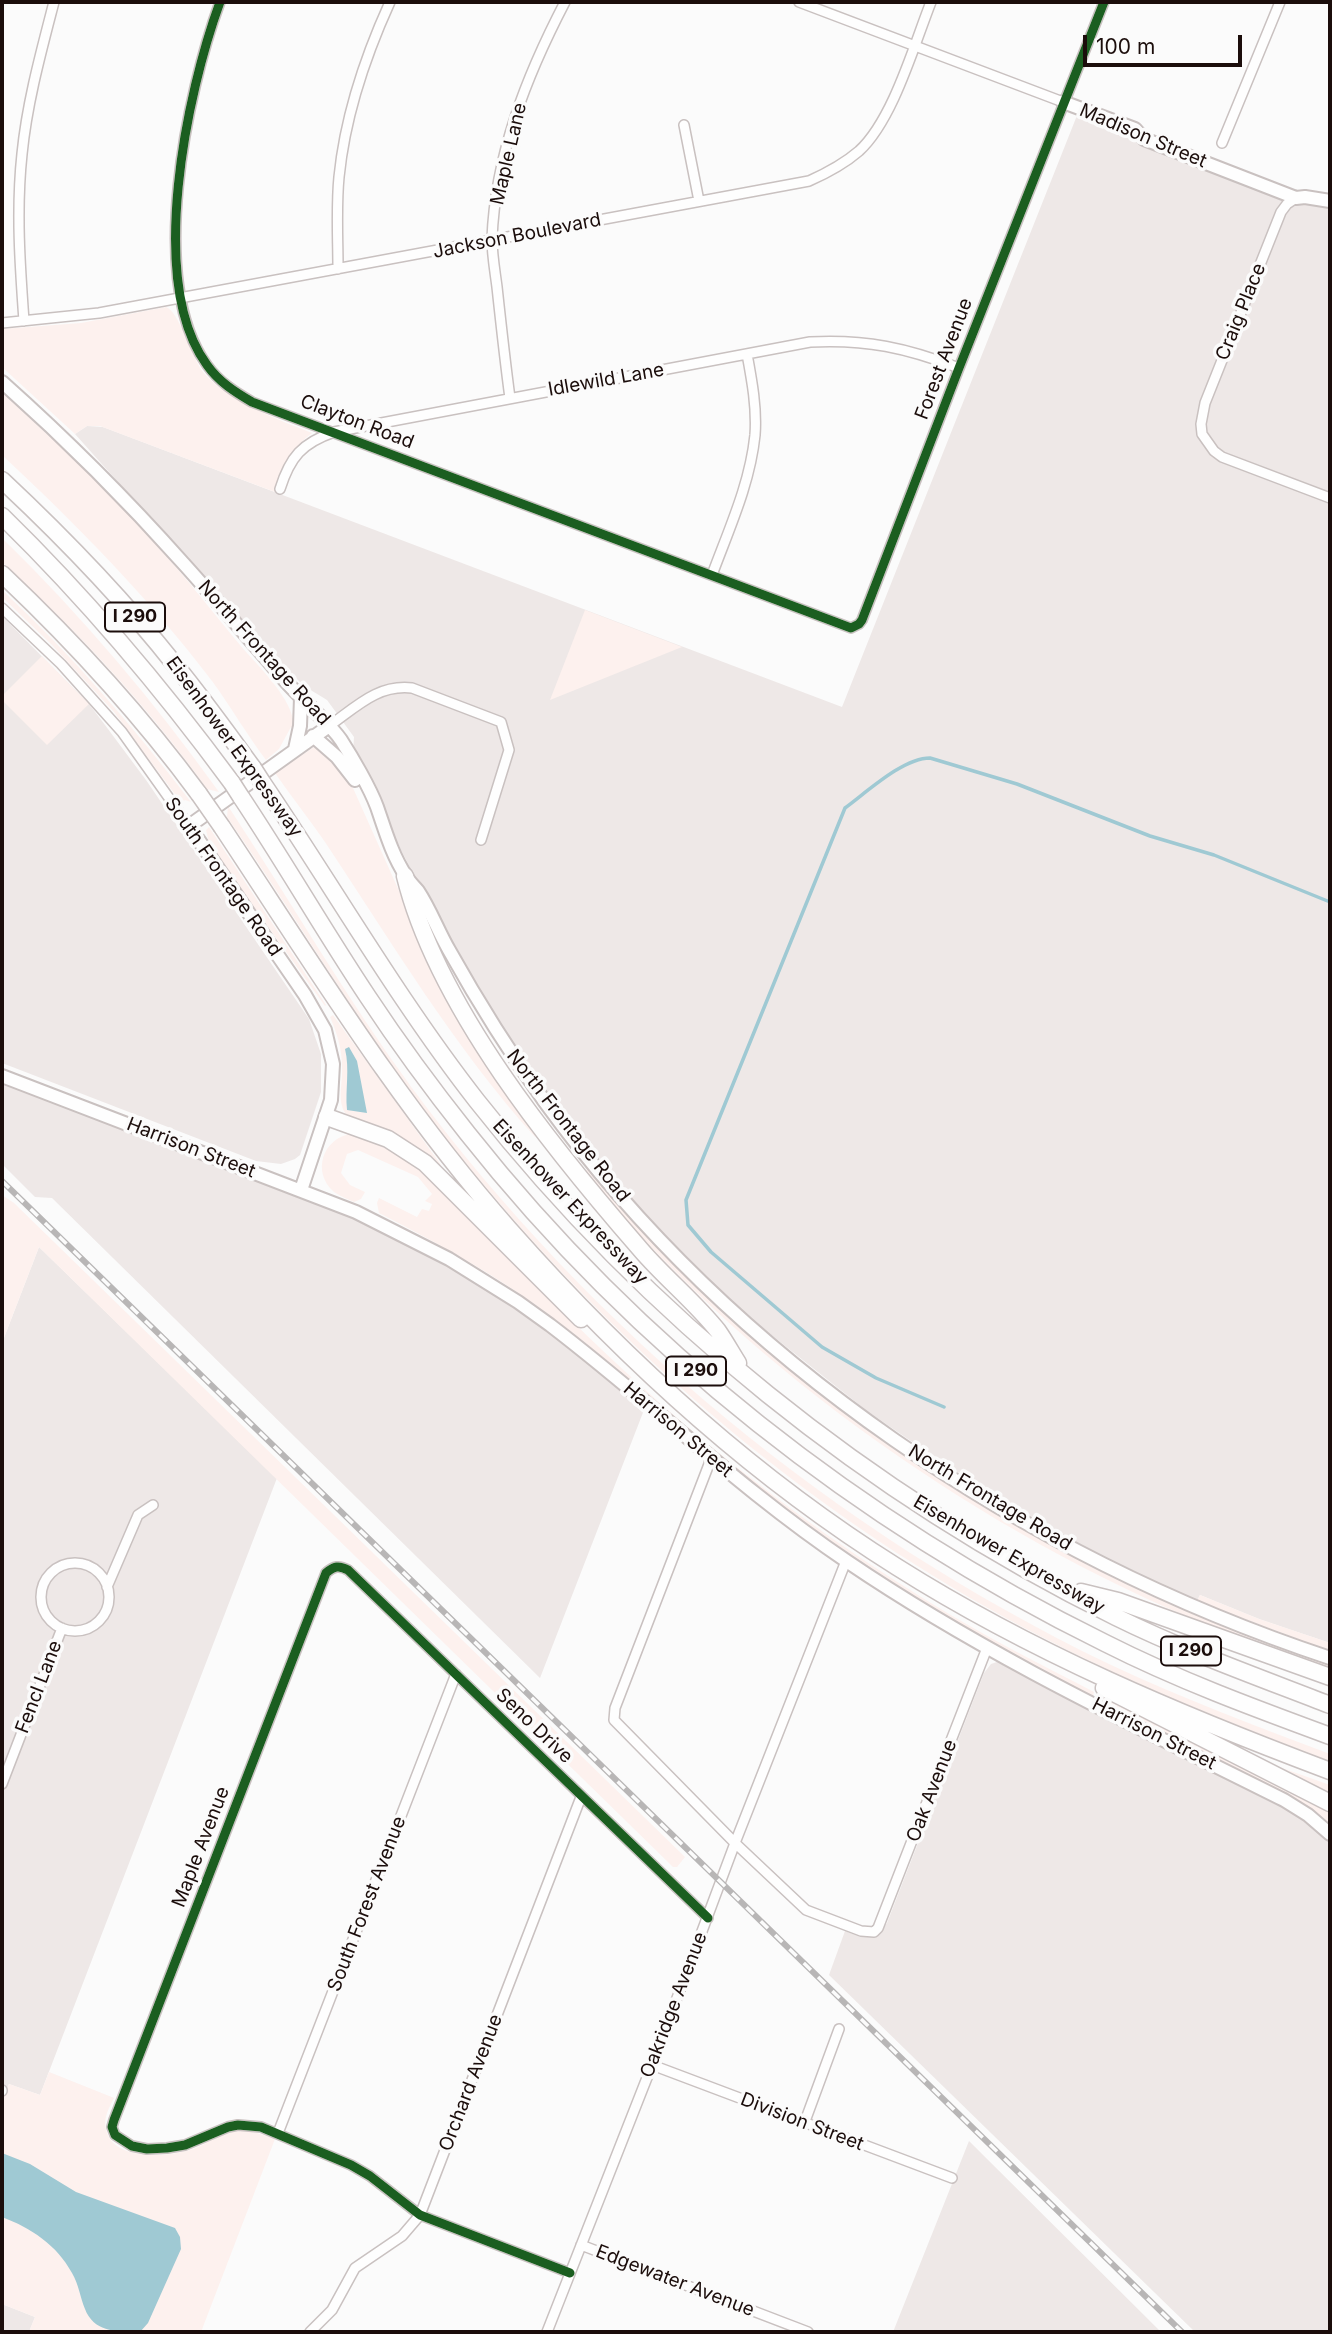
<!DOCTYPE html>
<style>
body{margin:0}
#map{position:relative;width:1332px;height:2334px;overflow:hidden;background:#fbfbfb;font-family:Inter,sans-serif}
canvas{display:block}
.frame{position:absolute;inset:0;border:4px solid #1b0d0b;pointer-events:none}
.scale{position:absolute;left:1083px;top:35px;width:159px;height:32px;box-sizing:border-box;border:4px solid #1b0d0b;border-top:0;padding-left:9px;font-size:21px;line-height:24px;white-space:nowrap;color:#1b0d0b;-webkit-text-stroke:5px #fbfbfb;paint-order:stroke}
</style>
<div id="map">
<canvas width="1332" height="2334"></canvas>
<div class="frame"></div>
<div class="scale">100 m</div>
</div>
<script>
const ctx = document.querySelector('canvas').getContext('2d');
ctx.lineJoin = 'round';
function paint(path, color) { ctx.fillStyle = color; ctx.fill(path, 'evenodd'); }
function trace(path, color, width, dash) { ctx.strokeStyle = color; ctx.lineWidth = width; ctx.lineCap = dash ? 'butt' : 'round'; ctx.setLineDash(dash || []); ctx.stroke(path); }
function label(font, color, halo, rows, align = 'center') {
  ctx.font = font + ' Inter,sans-serif'; ctx.lineWidth = 7; ctx.setLineDash([]); ctx.textBaseline = 'middle'; ctx.strokeStyle = halo; ctx.fillStyle = color; for (const [text, x, y, turn = 0] of rows) {
    ctx.save(); ctx.translate(x, y); ctx.rotate((+turn || 0) * Math.PI / 180); ctx.textAlign = isNaN(turn) ? turn : align; if (halo) ctx.strokeText(text, 0, 0); ctx.fillText(text, 0, 0); ctx.restore();
  }
}
const built = new Path2D(`
 M1078 113 1330 208V1643L1259 1619 1200 1595 1197 1601 1092 1551 1032 1519 943 1463 867 1411 760 1326 702 1273 649 1220 578 1139 507 1040 419 886 353 753 354 737 327 700 304 686 269 651 75 434 87 426 103 427 842 707Z
 M2 616 89 704 105 725 146 780 309 1019 321 1054V1092L300 1155 295 1159 281 1164 256 1161 2 1063Z
 M2 1081 333 1208 401 1239 472 1278 532 1317 588 1360 644 1410 540 1678 52 1198 35 1197 2 1164Z
 M39 1247 277 1478 40 2095 9 2084 2 2100V1343Z
 M997 1662 1290 1811 1308 1823 1330 1843V2332H1195L829 1975 845 1931 860 1937H869L878 1935 887 1923 984 1673 991 1664Z
 M969 2141 1161 2332H893Z
 M2 2304 35 2317 29 2332H2Z`);
const green = new Path2D(`
 M166 307C179 311 192 358 203 372 227 401 277 419 312 433 292 448 281 468 275 492L100 426H87L75 434 2 367V329L81 323Z
 M2 392C49 436 96 479 140 526 175 564 207 605 240 645 257 665 295 700 294 728L291 727 279 749 266 760C247 735 231 707 212 681 150 599 77 525 2 455Z
 M2 538C82 616 154 701 219 792L207 789C147 705 77 631 2 562Z
 M2 590C72 655 133 726 191 802L185 800 184 801 177 797 114 712 51 644 2 597Z
 M585 610 682 647 550 700Z
 M42 656 89 704 47 745 2 700V696Z
 M314 747 340 770 353 788 421 940 539 1134 535 1137C454 1047 392 943 325 842 309 819 291 796 275 773Z
 M228 806C290 900 346 998 412 1088 593 1332 835 1532 1109 1664 1181 1698 1256 1726 1330 1754V1761C1230 1723 1131 1684 1036 1634 817 1520 625 1357 469 1167 378 1058 308 934 227 817Z
 M209 827 326 1005 325 1006 210 846 206 830Z
 M333 1015 441 1165 439 1166 345 1113C337 1099 343 1083 342 1067 342 1049 337 1033 330 1017Z
 M351 1134C383 1145 409 1158 435 1181 535 1286 636 1390 752 1479 814 1528 881 1573 949 1614 996 1642 1046 1667 1094 1692L1093 1696C969 1633 852 1561 743 1476 679 1426 621 1369 556 1320 501 1278 440 1244 379 1213L377 1203 379 1198 417 1217 422 1209 429 1211 432 1204 425 1201 432 1194 418 1177 358 1150 347 1154 341 1173 350 1185 365 1192 361 1199 354 1202C347 1199 340 1196 334 1192 311 1172 323 1138 351 1134Z
 M587 1169C738 1353 956 1509 1172 1605 1224 1628 1277 1647 1330 1665V1669C1282 1652 1233 1636 1186 1616 964 1521 737 1359 585 1172Z
 M2 1195 14 1203 685 1857 677 1867H673L39 1247 2 1343Z
 M1200 1595 1259 1619 1330 1643V1651L1197 1601Z
 M1104 1697 1187 1740 1312 1799 1330 1811V1824L1309 1807 1278 1789 1102 1700Z
 M1282 1768 1330 1785V1794Z
 M49 2072 114 2098C109 2108 103 2118 106 2129 112 2162 170 2157 193 2149 206 2144 219 2135 233 2132 248 2129 261 2134 275 2139L201 2332H29L35 2317 2 2304V2100L9 2084 40 2095Z`);
const water = new Path2D(`
 M349 1047 357 1061 367 1113 347 1110C345 1090 350 1069 345 1049Z
 M2 2153 30 2164 76 2192 175 2228 180 2237 181 2249 148 2323 140 2332C119 2332 94 2333 85 2309 80 2297 79 2285 72 2273 57 2245 31 2228 2 2217Z`);
const stream = new Path2D(`
 M944 1407 876 1378 822 1347 711 1252 688 1225 686 1200 845 808C867 792 903 758 930 758L1017 784 1150 836 1214 855 1330 902`);
const street = new Path2D(`
 M220 2C187 92 146 282 207 365 219 382 235 392 252 402L851 628 859 624 862 620 959 368 1104 2
 M799 2 1063 102
 M684 125 699 201
 M1222 143 1280 2
 M1296 198 1287 204 1281 212 1205 403 1201 424 1202 434 1214 451 1222 457 1330 498
 M338 269C338 239 336 207 339 177 345 117 365 57 390 2
 M24 321C20 266 16 210 22 154 27 103 41 52 54 2
 M2 323 99 313 809 181C827 173 844 164 859 151 893 120 914 45 931 2
 M510 398C505 361 501 324 497 287 495 271 492 255 492 239 495 155 527 75 565 2
 M280 489C290 457 302 443 334 432L810 342C866 339 907 348 959 368
 M712 575C729 529 750 484 755 435 757 408 752 381 747 354
 M2 608 61 664 122 732 189 826
 M329 726C356 707 378 684 412 688L501 722 509 750 481 840
 M711 1459 615 1708 614 1720 735 1843 806 1910 861 1931 874 1932 878 1928 987 1648
 M41 1597a34 34 0 1 1 68 0a34 34 0 1 1-68 0Z
 M107 1587 138 1515 153 1505
 M2 1784 62 1628
 M652 2065 952 2178
 M2 2090V2091
 M804 2124 839 2029
 M278 2133 456 1674
 M581 2245 808 2332
 M570 2273 420 2215 370 2176 351 2165 261 2127 238 2125 228 2127 185 2145 167 2148 147 2149 132 2146 115 2135 112 2127 114 2120 326 1573C334 1566 339 1565 348 1570L708 1918
 M310 2332 332 2310 355 2268 402 2236 420 2215 581 1797
 M547 2332 652 2065 735 1843 846 1561`);
const secondary = new Path2D(`
 M1063 102 1135 129 1144 139 1296 198 1305 197 1330 201
 M2 382C66 439 126 499 183 563 213 596 241 630 270 663 282 678 295 692 309 705 319 716 332 727 341 740 352 757 370 788 377 807 385 830 392 855 406 876 409 882 414 886 418 891 430 909 438 931 449 950 478 1002 510 1053 545 1102 734 1363 1026 1557 1330 1658
 M313 736 337 757 355 780
 M295 749 300 726 301 698
 M2 1076 356 1212 449 1259 518 1302 550 1325C651 1402 742 1491 848 1562 985 1655 1136 1726 1284 1800L1308 1815 1330 1834
 M301 1190 331 1100 333 1064 325 1030 305 995 189 826 329 726`);
const highway = new Path2D(`
 M2 480C64 538 123 599 176 666 203 699 228 734 253 768
 M2 516C87 599 162 688 232 783
 M2 574C74 642 140 714 199 794
 M262 782C334 888 398 1000 477 1101 647 1317 869 1495 1116 1617 1185 1651 1258 1677 1330 1705
 M241 797C285 863 324 931 368 997 399 1044 433 1090 468 1134 637 1348 861 1523 1105 1643 1178 1680 1254 1708 1330 1736
 M222 827C313 964 399 1105 509 1229 622 1357 752 1476 897 1567 1033 1653 1181 1715 1330 1771
 M405 876C437 1007 554 1150 641 1250 665 1278 695 1302 718 1331 725 1341 731 1352 738 1363
 M327 1117 388 1139 425 1163 581 1319
 M1081 1592 1118 1601 1330 1677
 M1104 1688 1330 1803`);
const rail = new Path2D(`
 M2 1181 1182 2332`);
const highwayBridge = new Path2D(`
 M253 768 262 782
 M232 783 241 797
 M199 794 222 827`);
const cycleway = new Path2D(`
 M220 2C187 92 146 282 207 365 219 382 235 392 252 402L851 628 859 624 862 620 959 368 1104 2
 M570 2273 420 2215 370 2176 351 2165 261 2127 238 2125 228 2127 185 2145 167 2148 147 2149 132 2146 115 2135 112 2127 114 2120 326 1573C334 1566 339 1565 348 1570L708 1918`);
const shields = [
 [135,617,60],
 [696,1371,60],
 [1191,1651,60]
];
const shieldNames = [
 ["I 290",135,617],
 ["I 290",696,1371],
 ["I 290",1191,1651]
];
const streetNames = [
 ["Madison Street",1143,136,23],
 ["Maple Lane",509,154,-77],
 ["Jackson Boulevard",517,236,-11],
 ["Craig Place",1241,312,-68],
 ["Forest Avenue",944,359,-69],
 ["Idlewild Lane",606,380,-10],
 ["Clayton Road",357,422,21],
 ["North Frontage Road",264,653,48],
 ["Eisenhower Expressway",234,747,54],
 ["South Frontage Road",223,877,55],
 ["North Frontage Road",568,1126,52],
 ["Harrison Street",191,1148,21],
 ["Eisenhower Expressway",570,1202,47],
 ["Harrison Street",678,1430,40],
 ["North Frontage Road",990,1498,31],
 ["Eisenhower Expressway",1009,1555,30],
 ["Fencl Lane",39,1687,-69],
 ["Seno Drive",534,1726,44],
 ["Harrison Street",1154,1734,27],
 ["Oak Avenue",932,1791,-69],
 ["Maple Avenue",201,1847,-69],
 ["South Forest Avenue",367,1904,-69],
 ["Oakridge Avenue",674,2005,-69],
 ["Orchard Avenue",471,2083,-69],
 ["Division Street",802,2122,21],
 ["Edgewater Avenue",675,2281,21]
];
paint(built, '#eee8e7');
paint(green, '#fdf1ee');
paint(water, '#9fc9d3');
trace(stream, '#9fc9d3', 3.5);
trace(street, '#c9c1c0', 12);
trace(secondary, '#c9c1c0', 16);
trace(highway, '#c9c1c0', 19);
trace(street, '#fefefe', 9);
trace(secondary, '#fefefe', 12);
trace(highway, '#fefefe', 16);
trace(rail, '#b8b6b6', 6);
trace(rail, '#fbfbfb', 3.5, [10]);
trace(highwayBridge, '#c9c1c0', 19, []);
trace(highwayBridge, '#fefefe', 16);
trace(cycleway, '#1b5e20', 9);
for (const [x, y, w] of shields) { const box = new Path2D(); box.roundRect(x - w / 2, y - 14.5, w, 29, 5); ctx.fillStyle = '#fbfbfb'; ctx.fill(box); trace(box, '#1b0d0b', 2); }
label('bold 18px', '#1b0d0b', null, shieldNames);
label('19px', '#1b0d0b', '#fbfbfb', streetNames);
</script>
